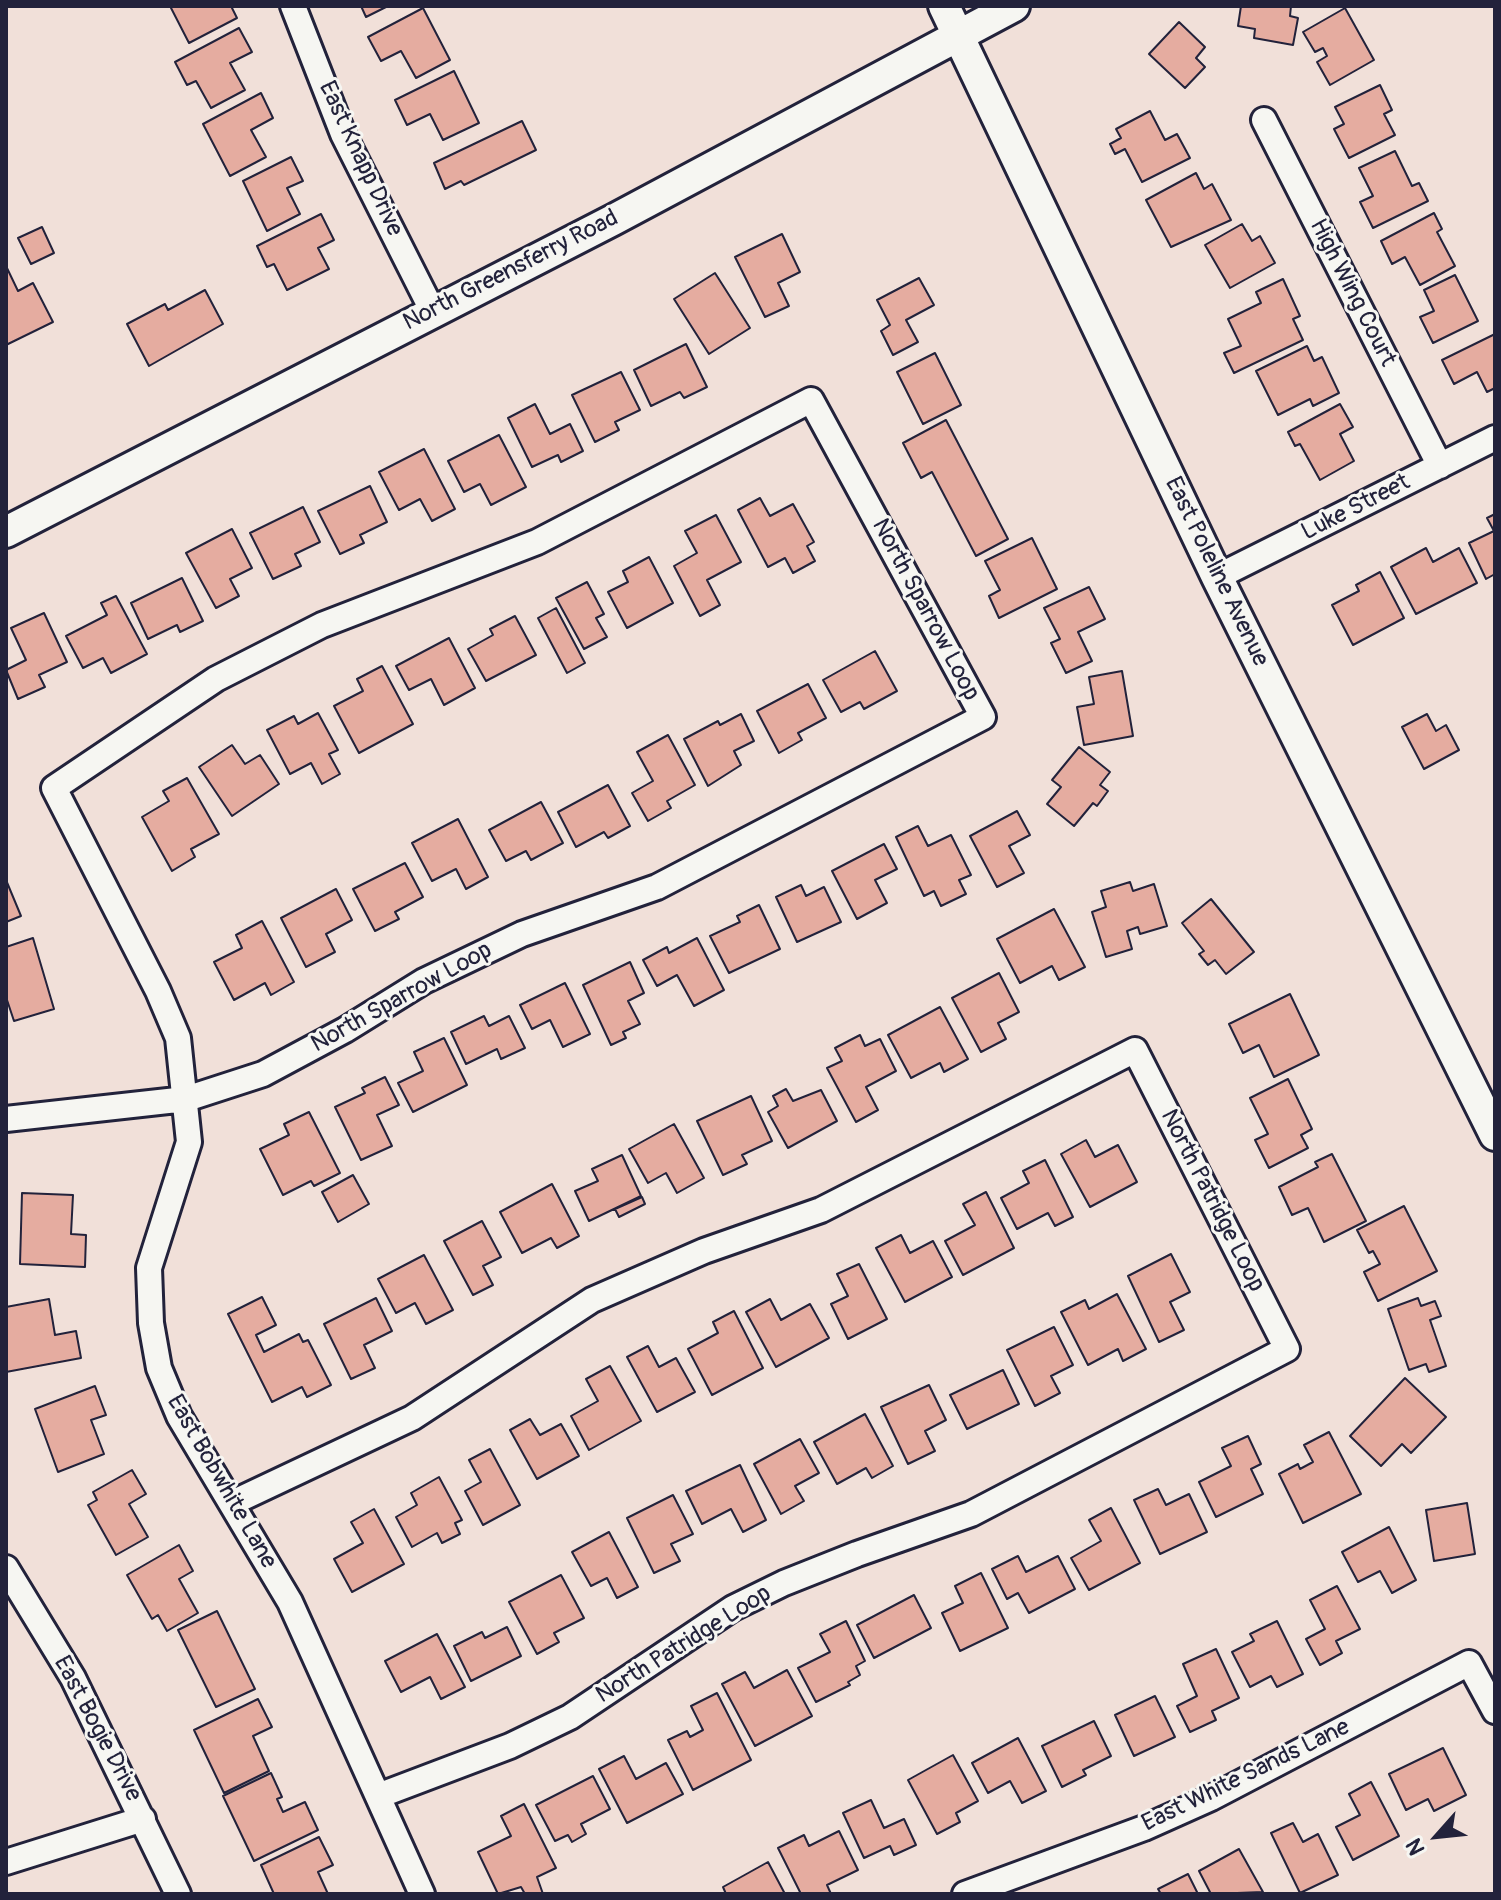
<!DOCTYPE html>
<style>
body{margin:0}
#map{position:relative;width:1501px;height:1900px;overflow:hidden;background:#f1e0d9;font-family:Pangolin,sans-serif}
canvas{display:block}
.frame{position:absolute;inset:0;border:8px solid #22223b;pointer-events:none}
.north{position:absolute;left:1397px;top:1796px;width:80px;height:80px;-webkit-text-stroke:6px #f6f6f2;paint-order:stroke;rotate:243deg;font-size:22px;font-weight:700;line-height:32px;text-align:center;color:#22223b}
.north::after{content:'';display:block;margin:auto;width:28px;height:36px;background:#22223b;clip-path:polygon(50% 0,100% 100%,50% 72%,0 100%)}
</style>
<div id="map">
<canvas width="1501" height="1900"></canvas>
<div class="frame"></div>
<div class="north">N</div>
</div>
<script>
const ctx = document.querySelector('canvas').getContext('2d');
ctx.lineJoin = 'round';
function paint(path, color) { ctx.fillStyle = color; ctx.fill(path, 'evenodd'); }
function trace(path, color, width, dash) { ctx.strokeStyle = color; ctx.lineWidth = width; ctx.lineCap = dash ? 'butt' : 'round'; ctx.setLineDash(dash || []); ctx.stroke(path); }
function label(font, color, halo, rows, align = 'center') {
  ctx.font = font + ' Pangolin,sans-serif'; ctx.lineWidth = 6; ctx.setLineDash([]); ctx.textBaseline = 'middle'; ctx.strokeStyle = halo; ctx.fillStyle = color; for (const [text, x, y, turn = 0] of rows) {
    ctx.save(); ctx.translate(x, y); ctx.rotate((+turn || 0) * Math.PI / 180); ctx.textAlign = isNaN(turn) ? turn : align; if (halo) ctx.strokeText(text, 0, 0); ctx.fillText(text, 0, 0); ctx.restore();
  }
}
const building = new Path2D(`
 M170 6H231L237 18 189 43Z
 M361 6H388L366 17Z
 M1241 6H1291L1290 16 1298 18 1293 45 1254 38 1255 29 1238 26Z
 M423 8 450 60 416 78 401 51 381 61 368 37Z
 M1345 8 1374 60 1330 85 1317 62 1327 56 1323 48 1315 52 1303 32Z
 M1179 22 1205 47 1196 58 1205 67 1185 88 1149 54Z
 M239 28 252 52 230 63 245 90 211 108 196 81 187 85 175 62Z
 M454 71 479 123 443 140 430 114 407 125 395 100Z
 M1380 85 1392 110 1384 114 1395 135 1349 158 1334 129 1344 124 1335 107Z
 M261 93 273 118 251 130 266 157 230 176 203 124Z
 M1150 111 1165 140 1177 134 1190 158 1142 182 1125 149 1115 154 1110 144 1121 138 1116 129Z
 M522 121 536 150 464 185 461 181 445 189 434 163Z
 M1395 151 1412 186 1419 183 1428 201 1373 228 1360 202 1373 196 1359 168Z
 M291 157 303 181 287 188 300 214 267 231 243 181Z
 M1196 173 1204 189 1212 184 1231 220 1171 247 1146 200Z
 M1434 213 1442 229 1437 232 1455 266 1420 285 1405 257 1392 264 1381 241Z
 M321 214 334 240 318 248 329 269 287 290 274 264 267 267 257 246Z
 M1242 224 1252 241 1260 236 1275 263 1230 288 1205 245Z
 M42 227 54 253 31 264 18 238Z
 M782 234 800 272 778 283 789 306 765 317 735 257Z
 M6 266 18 291 33 283 53 322 6 345Z
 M715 273 750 328 709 354 674 299Z
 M1455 275 1478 321 1433 343 1420 317 1434 311 1424 290Z
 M919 278 934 305 906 320 918 342 893 355 881 331 890 325 877 300Z
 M1283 279 1300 316 1293 319 1303 340 1234 373 1224 353 1241 346 1228 319 1261 303 1256 292Z
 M205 290 223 324 149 366 127 324 165 304 168 310Z
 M1495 334V388L1487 392 1477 372 1454 384 1442 360Z
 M686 344 707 387 684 398 680 392 651 406 634 370Z
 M1307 346 1314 361 1322 357 1339 393 1313 406 1310 399 1278 415 1256 371Z
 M935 353 961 405 923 424 897 372Z
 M621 372 640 410 615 422 619 430 595 442 572 395Z
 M535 404 550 434 570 424 583 451 561 462 558 455 532 467 508 418Z
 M1340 404 1353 427 1340 434 1354 461 1320 480 1300 444 1295 446 1288 432Z
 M946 420 1008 539 976 556 932 472 921 478 903 443Z
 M499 435 526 487 491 505 480 484 464 492 448 461Z
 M424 449 455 509 432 521 420 499 399 510 379 472Z
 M370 486 387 522 360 535 364 543 340 554 318 511Z
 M760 498 770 516 793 504 814 542 807 546 815 561 793 573 785 558 768 567 738 510Z
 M303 507 320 542 295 554 301 566 273 579 250 533Z
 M1495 514V574L1486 579 1469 543 1494 531 1487 518Z
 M716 515 741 562 707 580 720 605 700 616 674 566 697 553 685 531Z
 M232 529 252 568 230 579 239 596 216 608 186 553Z
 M1032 538 1057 589 999 618 989 596 1000 590 985 561Z
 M1426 548 1433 562 1459 548 1477 583 1416 614 1391 567Z
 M649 557 673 603 627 628 608 592 628 582 623 571Z
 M1380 572 1404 618 1353 645 1332 605 1359 591 1356 585Z
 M182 578 203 621 180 632 177 625 148 639 131 603Z
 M587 582 604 614 596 618 607 637 584 649 556 598Z
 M1089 587 1105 619 1078 632 1092 661 1066 673 1051 643 1060 639 1044 608Z
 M116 596 147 654 111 673 103 658 83 668 66 636 107 615 101 603Z
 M556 608 585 663 567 673 538 618Z
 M44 613 67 662 39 675 45 687 18 699 6 670 26 660 11 628Z
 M515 616 536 655 486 681 468 649 493 635 490 629Z
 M449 638 475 688 444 705 431 679 409 690 396 666Z
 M875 651 897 691 864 709 860 702 841 712 823 680Z
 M382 666 413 724 359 753 334 706 363 691 357 679Z
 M1122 671 1133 736 1084 745 1077 707 1094 704 1089 677Z
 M808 684 826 718 798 733 802 740 779 753 757 711Z
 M318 713 338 750 329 754 340 774 322 784 311 763 290 774 267 730 294 716 298 724Z
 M741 714 754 741 734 751 741 765 708 786 684 739 718 721 720 725Z
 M1427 714 1436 731 1446 725 1459 750 1424 769 1402 727Z
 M668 735 695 785 667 801 671 808 648 821 632 793 653 781 637 752Z
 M232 745 245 764 260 755 279 784 232 816 199 767Z
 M1079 747 1110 772 1100 785 1108 791 1097 806 1093 803 1074 826 1047 804 1061 787 1052 780Z
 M187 778 219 834 191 849 195 857 172 871 142 817 169 801 163 791Z
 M608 785 630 826 608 838 604 832 576 847 558 812Z
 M541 802 563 843 531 860 526 851 506 861 489 830Z
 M1017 811 1030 835 1009 846 1024 873 997 887 970 836Z
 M458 819 488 877 466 889 456 869 432 881 412 843Z
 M918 826 928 846 951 835 971 875 959 880 966 894 941 906 934 891 924 896 896 837Z
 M884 844 897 869 875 880 887 903 857 919 832 871Z
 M405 863 423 897 395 912 399 919 375 931 353 889Z
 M6 880 21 916 6 922Z
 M1130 882 1133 891 1154 884 1167 926 1140 934 1138 927 1127 931 1132 949 1106 957 1092 912 1106 907 1101 891Z
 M801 885 806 896 824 887 841 922 797 942 776 897Z
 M336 889 352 920 326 934 335 952 306 967 281 918Z
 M1211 899 1254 952 1226 974 1215 960 1208 965 1199 954 1204 951 1182 923Z
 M759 905 780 949 729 973 710 936 740 922 737 916Z
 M1054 909 1085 967 1059 980 1052 966 1020 983 997 939Z
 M262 921 294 982 271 995 265 983 234 1000 214 962 242 948 236 935Z
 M33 938 54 1009 14 1021 6 997V947Z
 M697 938 724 990 694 1006 677 975 657 986 643 960 667 947 669 953Z
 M630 962 644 993 628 1001 640 1024 623 1032 626 1038 611 1045 583 985Z
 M999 973 1019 1012 998 1023 1006 1039 981 1052 952 998Z
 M565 983 590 1034 563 1047 550 1020 532 1029 520 1005Z
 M1290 994 1319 1055 1274 1077 1259 1045 1243 1053 1229 1024Z
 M940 1007 968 1059 944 1072 940 1063 911 1078 888 1035Z
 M484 1016 489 1026 509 1016 525 1048 501 1059 497 1049 466 1064 451 1032Z
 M860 1035 865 1046 880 1039 896 1071 866 1087 878 1110 856 1122 827 1068 842 1061 835 1048Z
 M444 1038 467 1085 413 1112 398 1083 423 1071 414 1052Z
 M385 1077 399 1105 377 1115 392 1146 361 1160 335 1107 365 1093 362 1088Z
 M1288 1079 1312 1129 1301 1135 1308 1148 1269 1168 1255 1140 1268 1134 1250 1098Z
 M786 1089 793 1101 821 1090 837 1121 788 1148 768 1112 778 1106 773 1096Z
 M751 1096 772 1141 742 1155 747 1164 723 1175 697 1121Z
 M309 1112 340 1173 314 1186 311 1181 283 1195 260 1149 289 1135 284 1124Z
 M674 1124 704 1178 677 1193 666 1173 648 1183 629 1149Z
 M1086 1140 1095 1157 1118 1145 1137 1182 1090 1207 1061 1154Z
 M1332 1154 1366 1221 1324 1242 1308 1208 1292 1215 1279 1187 1318 1167 1315 1162Z
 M622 1155 641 1196 589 1221 575 1191 598 1181 592 1169Z
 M1045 1160 1073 1217 1055 1226 1048 1213 1017 1229 1001 1198 1029 1183 1023 1171Z
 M353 1175 369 1204 338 1222 322 1192Z
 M552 1184 579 1236 557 1248 551 1238 522 1253 500 1212Z
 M986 1192 1014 1248 963 1275 945 1241 975 1225 963 1204Z
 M22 1193 73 1195 71 1234 86 1235 85 1267 20 1264Z
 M642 1197 645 1204 619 1217 615 1209Z
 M1404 1206 1437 1271 1378 1301 1364 1272 1380 1264 1373 1251 1369 1253 1357 1230Z
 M482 1221 501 1257 483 1266 493 1285 473 1295 444 1241Z
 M901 1235 910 1253 933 1241 952 1277 905 1302 876 1248Z
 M1171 1254 1190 1292 1170 1302 1184 1330 1159 1342 1128 1276Z
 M424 1255 453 1310 426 1324 415 1303 396 1313 378 1279Z
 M859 1264 887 1319 848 1339 831 1304 848 1296 837 1274Z
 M1117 1294 1146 1349 1123 1361 1118 1349 1088 1365 1061 1312 1085 1300 1089 1309Z
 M262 1297 276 1325 256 1335 264 1352 299 1334 303 1342 308 1340 331 1385 307 1397 302 1387 272 1402 228 1314Z
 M376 1298 392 1331 364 1345 375 1368 351 1379 324 1324Z
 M1418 1298 1421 1306 1435 1301 1441 1316 1430 1320 1446 1366 1429 1372 1426 1364 1409 1370 1388 1309Z
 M49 1299 55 1335 76 1331 81 1358 6 1372V1307Z
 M770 1299 781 1320 810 1304 829 1338 776 1367 746 1312Z
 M734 1311 763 1368 712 1395 688 1349 718 1333 713 1322Z
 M1054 1327 1073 1365 1051 1376 1060 1393 1035 1406 1007 1350Z
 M648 1346 659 1367 676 1358 695 1392 657 1412 627 1357Z
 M610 1366 641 1421 589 1450 571 1416 598 1401 586 1379Z
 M1003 1370 1019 1404 967 1429 950 1395Z
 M1405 1378 1446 1417 1411 1453 1402 1444 1381 1466 1350 1436Z
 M929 1385 946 1420 925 1431 935 1451 908 1464 881 1407Z
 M95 1386 106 1415 91 1420 104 1454 58 1472 35 1409Z
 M865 1414 893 1466 872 1478 866 1468 837 1484 814 1442Z
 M530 1419 540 1435 561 1424 579 1456 537 1479 510 1430Z
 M1329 1432 1361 1494 1303 1523 1279 1474 1298 1464 1300 1469 1313 1462 1304 1445Z
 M1248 1436 1261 1464 1251 1469 1263 1494 1216 1517 1199 1482 1231 1466 1222 1448Z
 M800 1439 819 1473 795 1486 804 1501 781 1514 754 1464Z
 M490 1449 520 1505 483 1525 465 1491 481 1482 469 1460Z
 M740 1465 766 1520 743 1532 731 1509 702 1524 686 1491Z
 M132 1470 146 1494 129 1504 148 1537 116 1555 88 1505 97 1500 93 1492Z
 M439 1477 462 1520 455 1523 460 1534 442 1543 437 1533 412 1547 396 1517 417 1505 411 1493Z
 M1158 1489 1166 1505 1189 1494 1207 1532 1160 1554 1134 1500Z
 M673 1495 693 1534 671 1544 680 1561 654 1573 627 1518Z
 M1467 1503 1475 1554 1434 1561 1426 1510Z
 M1111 1508 1140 1563 1089 1590 1071 1558 1101 1541 1089 1520Z
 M374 1509 404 1564 352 1592 334 1559 363 1543 351 1522Z
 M1389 1527 1416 1580 1392 1593 1380 1571 1358 1582 1342 1552Z
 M609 1532 638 1587 617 1598 607 1578 591 1586 572 1552Z
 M179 1545 193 1571 179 1579 198 1613 167 1631 158 1615 152 1619 127 1575Z
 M1018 1556 1026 1572 1058 1556 1075 1589 1029 1613 1018 1593 1007 1599 992 1569Z
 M981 1573 1008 1628 960 1651 942 1613 963 1603 955 1586Z
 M561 1575 584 1618 554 1633 559 1642 537 1654 509 1602Z
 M1337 1586 1360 1629 1336 1641 1342 1653 1320 1665 1306 1639 1325 1629 1310 1600Z
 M914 1595 931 1628 874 1658 857 1625Z
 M217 1611 255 1689 216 1707 178 1630Z
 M846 1621 865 1661 856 1666 860 1675 848 1682 850 1685 816 1702 798 1668 830 1652 820 1634Z
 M1277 1621 1303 1674 1277 1687 1271 1676 1250 1687 1232 1652 1254 1641 1250 1634Z
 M507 1627 521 1656 471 1681 454 1646 482 1632 485 1638Z
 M437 1634 465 1687 441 1699 430 1677 401 1692 385 1661Z
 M1216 1649 1239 1698 1212 1711 1216 1720 1190 1732 1177 1706 1197 1696 1183 1664Z
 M787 1670 812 1716 755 1746 722 1684 745 1672 754 1688Z
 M717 1693 751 1760 693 1790 668 1740 687 1731 690 1737 703 1730 691 1706Z
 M1155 1696 1175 1737 1134 1756 1115 1715Z
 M258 1699 272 1727 253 1736 269 1771 224 1793 194 1730Z
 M1094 1721 1111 1756 1083 1770 1086 1775 1062 1787 1042 1746Z
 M1018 1738 1046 1791 1022 1803 1010 1781 988 1793 972 1763Z
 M1443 1748 1466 1795 1434 1811 1428 1799 1406 1810 1389 1774Z
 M953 1755 978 1801 956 1813 960 1822 937 1834 908 1780Z
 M624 1756 636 1779 666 1763 683 1794 627 1823 599 1769Z
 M271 1773 282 1797 277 1799 283 1812 305 1802 318 1830 254 1861 223 1796Z
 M593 1776 610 1809 581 1824 586 1834 572 1842 568 1835 555 1841 536 1805Z
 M1371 1782 1399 1836 1353 1860 1336 1827 1360 1815 1349 1794Z
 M871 1800 884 1828 904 1819 916 1845 894 1855 890 1846 864 1858 843 1813Z
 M524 1804 556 1868 537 1877 543 1894H525L521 1887 498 1894 478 1852 511 1836 501 1816Z
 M1293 1823 1303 1842 1318 1834 1338 1875 1300 1893 1271 1833Z
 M839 1831 858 1870 827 1885 831 1894H801L778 1848 804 1835 809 1846Z
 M319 1837 333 1865 318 1872 328 1894H274L261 1865Z
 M1239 1849 1263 1892 1211 1894 1199 1871Z
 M768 1862 785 1894H726L723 1887Z
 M1188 1874 1198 1894H1161L1158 1889Z`);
const minor = new Path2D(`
 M293 6 343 134 432 310
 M1264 120 1440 466
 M1217 577 1495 438
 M6 1119 186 1099 263 1074 345 1030 424 981 522 934 657 887 983 717 811 400 537 542 322 625 216 679 54 788 158 991 178 1038 189 1142 149 1268 151 1323 159 1368 179 1416 290 1602 422 1894
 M232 1503 412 1418 592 1300 704 1251 821 1210 1135 1050 1287 1349 971 1514 857 1554 784 1583 733 1608 570 1717 510 1746 378 1796
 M6 1568 73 1678 178 1894
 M6 1862 143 1819
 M965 1894 1144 1828 1211 1798 1469 1663 1495 1711`);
const major = new Path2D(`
 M944 6 1217 577 1495 1135
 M6 532 613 220 1014 6`);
const streetNames = [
 ["East Knapp Drive",360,159,65],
 ["North Greensferry Road",511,271,-27],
 ["High Wing Court",1352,293,63],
 ["Luke Street",1356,508,-27],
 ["East Poleline Avenue",1216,572,64],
 ["North Sparrow Loop",925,610,62],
 ["North Sparrow Loop",402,998,-29],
 ["North Patridge Loop",1212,1201,63],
 ["East Bobwhite Lane",221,1482,60],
 ["North Patridge Loop",684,1645,-32],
 ["East Bogie Drive",97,1729,62],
 ["East White Sands Lane",1246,1776,-26]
];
paint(building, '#e5aca0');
trace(building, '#22223b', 2);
trace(minor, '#22223b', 30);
trace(major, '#22223b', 36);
trace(minor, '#f6f6f2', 24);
trace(major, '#f6f6f2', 30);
label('24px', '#22223b', '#f6f6f2', streetNames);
</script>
